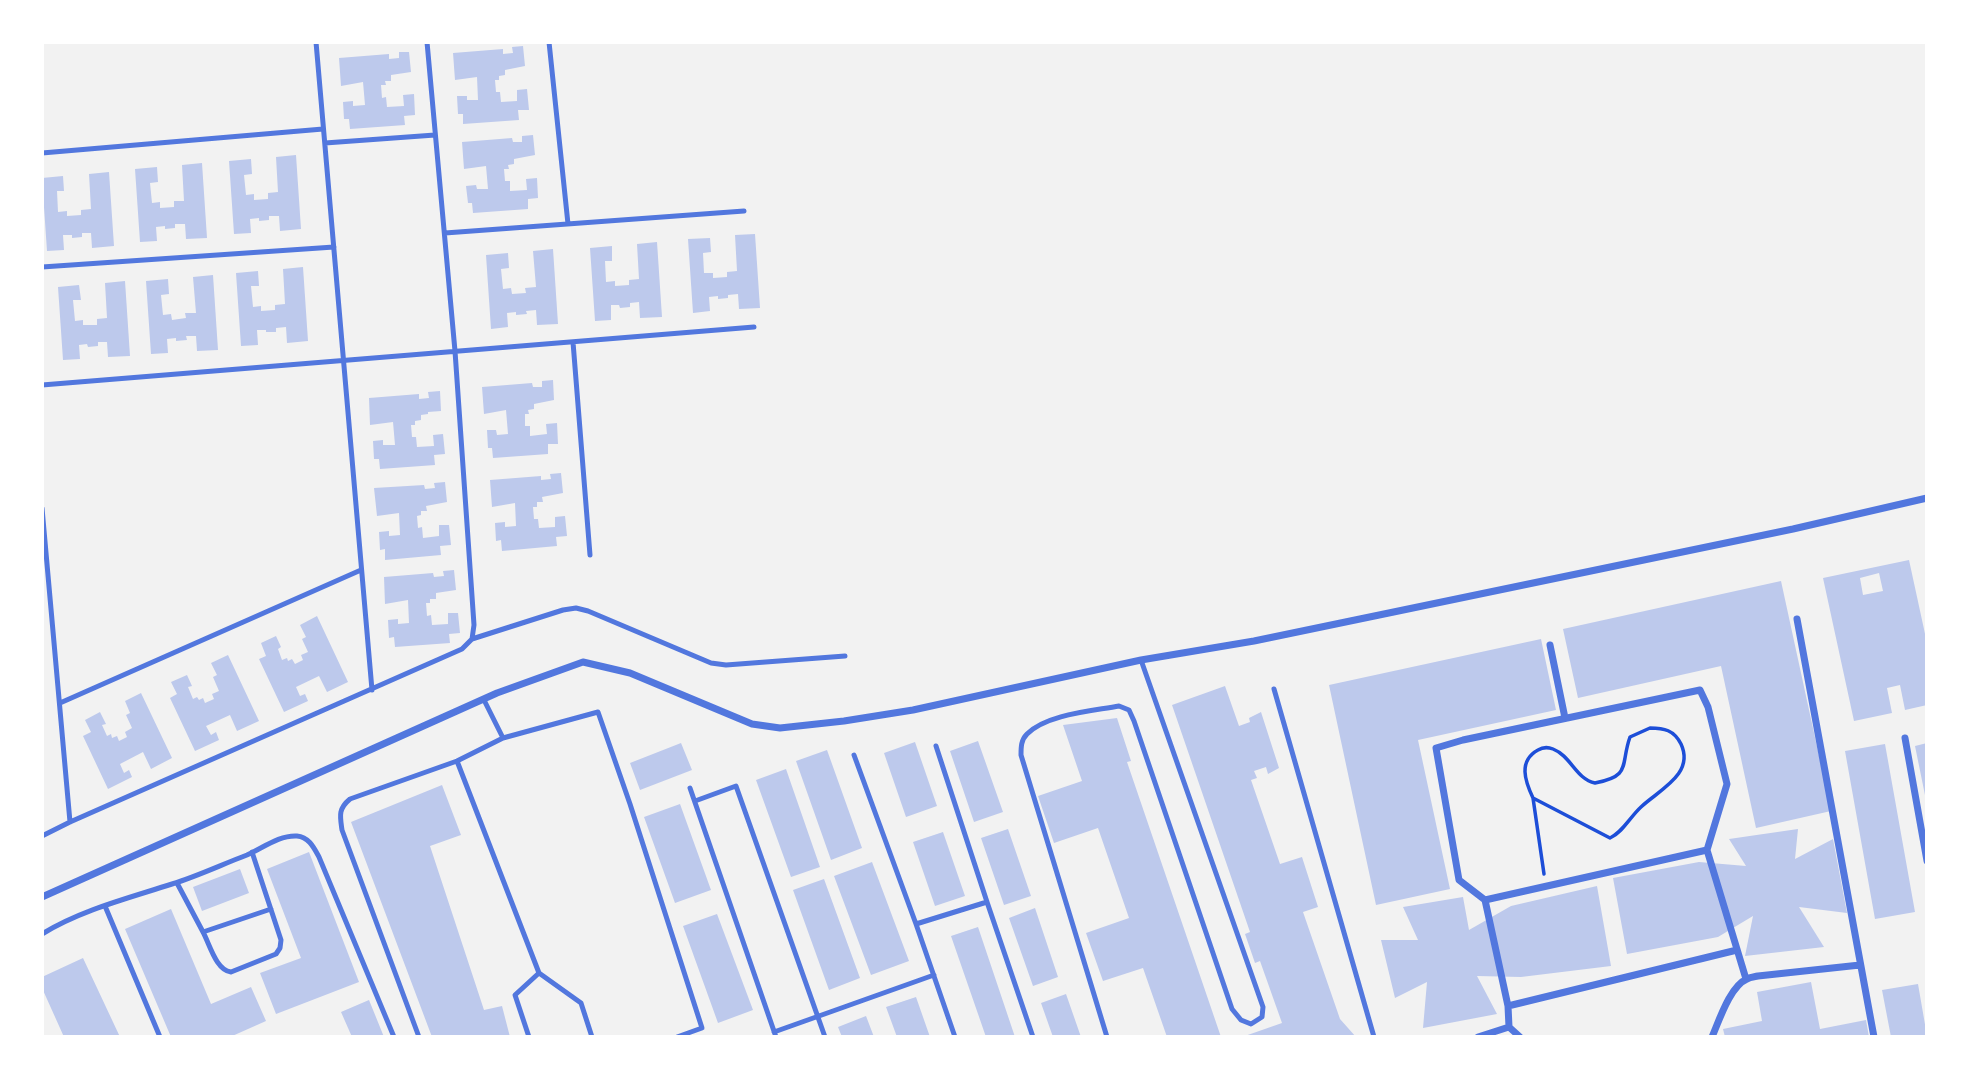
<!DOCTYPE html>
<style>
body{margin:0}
#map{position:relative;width:1969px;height:1079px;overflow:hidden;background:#f2f2f2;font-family:Commissioner,sans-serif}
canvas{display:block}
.frame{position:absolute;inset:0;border:44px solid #fff;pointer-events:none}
</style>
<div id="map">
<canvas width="1969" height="1079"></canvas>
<div class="frame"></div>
</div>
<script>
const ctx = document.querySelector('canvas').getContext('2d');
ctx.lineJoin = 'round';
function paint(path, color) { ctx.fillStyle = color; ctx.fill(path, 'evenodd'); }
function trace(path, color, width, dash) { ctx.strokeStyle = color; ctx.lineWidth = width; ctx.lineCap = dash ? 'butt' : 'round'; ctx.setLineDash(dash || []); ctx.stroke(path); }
const building = new Path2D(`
 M523 46 525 66 505 70V75L499 76V80H495L496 92H500L501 102 517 101V90L527 89 529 110H518L519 120 463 124V114H458L457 96H467V100H478L477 77 455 80 453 53 503 49V54L513 53 512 47Z
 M399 52H409L411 72 391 75V81H385L386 85H381L382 98 386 97 387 107 404 106 403 95 414 94 415 115 404 116 405 125 350 129 349 119H344L343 102 353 101V106L365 105 363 82 341 86 339 58 389 54V59L399 58Z
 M533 135 535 155 514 159V164L508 165 509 169H504L505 181H510V191L527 190 526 179 537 178 538 198 528 199V209L473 213 472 203H468L466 186 476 185 477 189H488L486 166 464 169 462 142 512 138 513 142H522V136Z
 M296 155 301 229 280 231 279 216H269V220L259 221V218L250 219 251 233 234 234 229 161 251 159 252 174 244 175 246 195 254 194V200L268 199V193L278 192 276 157Z
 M202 163 207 238 186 239 185 224H175V228L165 229V226L156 227 157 241 140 242 135 169 157 167 158 182 150 183 152 203 160 202V208L174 207V201H184L182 165Z
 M109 172 114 246 92 248 91 233H82V237L72 238V235H63L64 250 47 251 42 178 63 176 64 191H57L58 212 67 211V216L81 215V210L91 209 89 174Z
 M755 234 760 308 739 309 738 294 728 295V298L718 299V296L709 297 710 311 693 313 688 239 710 238 711 252 703 253 704 273H713V278L727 277V272L737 271 735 235Z
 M657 242 662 317 640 318 639 302 630 303V307L620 308 619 305H611V320L595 321 590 248 612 246V261H605L606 282 615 281V286L629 285V280L639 279 637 244Z
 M553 249 558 324 537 325 536 310 526 311 527 314 516 315V312L507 313 508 327 491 329 486 255 508 253 509 268 501 269 503 289 511 288 512 294 526 293 525 288 536 287 533 251Z
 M303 267 308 341 287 343 286 327 276 328V332H266V330H257L258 345 241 346 236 273 258 271 259 286H251L253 307 261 306V311L275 310V305L285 304 283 269Z
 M213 275 218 350 197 351 196 336H186L187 340 176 341V338L167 339 168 353 151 354 146 281 168 279 169 294 161 295 163 315 171 314 172 320 186 318 185 313H196L193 277Z
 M125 281 130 356 108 357 107 342H98V346L88 347 87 344 79 345 80 359 63 360 58 287 79 285 81 300H73L75 321 83 320V325H97V319L107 318 105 283Z
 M553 380 554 400 534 404V409L528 410 529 414H525V426H530V436L547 434 546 424 557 423 558 444H548V454L493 458 492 448H488L487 430H496L497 435 508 434 506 410 484 414 482 387 532 383 533 387H542V381Z
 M440 391 441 411 428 412V414L421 415V420L415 421V425H411L412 437H416L417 447 434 446 433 435 443 434 445 454 434 455 435 465 380 469 379 459H374L373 441 383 440V445H395L393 422 370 425 369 398 419 394V399L429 398 428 392Z
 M561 473 563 493 542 497 543 502H537V507H533L534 519H538L539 528 555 527V517L565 516 567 536 556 537 557 546 502 551 501 540 496 541 495 523 505 522V527L516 526 515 503 492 507 490 480 541 476V480L551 479 550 474Z
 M445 482 447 502 426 506 427 511H421V515L417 516 418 528 422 527 423 538 439 536V525H449L451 545 440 546 441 555 385 560V549L380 550 379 532 389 531V536L400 535 399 513 377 516 374 488 424 485 425 489 435 488 434 483Z
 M1909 560 1927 643V705L1905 710 1900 685 1887 688 1892 713 1854 721 1823 578ZM1879 573 1883 591 1863 595 1860 578Z
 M454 570 456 590 436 593V599H430V603H426L427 616 431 615 432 625 448 624V613H458L460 633 449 634 450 643 395 647 394 637 389 638 388 620 398 619V624L409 623 408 600 385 604 384 577 433 573 434 577 444 576 443 571Z
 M1781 581 1831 811 1756 828 1721 666 1578 698 1563 629Z
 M317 616 348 682 327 692 319 676 296 687 300 696 305 694 308 701 284 712 259 659 266 656 261 643 276 636 281 647 278 649 282 660 287 658 288 661 292 659 295 664 303 660 301 655 308 652 302 639 306 637 300 625Z
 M1541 639 1556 710 1418 740 1450 889 1376 905 1329 685Z
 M228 655 259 721 237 731 230 715 206 726 211 735 216 732 219 740 195 751 170 698 177 694 171 682 187 675 192 686 188 687 193 699 197 697 199 700 203 698 205 703 214 699 212 694 219 691 213 677 217 675 211 663Z
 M1225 686 1239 726 1250 722 1249 718 1261 712 1279 768 1268 774 1266 767 1254 771 1257 778 1251 780 1280 864 1302 857 1318 907 1303 912 1340 1019 1356 1037H1242L1282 1023 1260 961 1255 963 1245 934 1250 932 1172 705Z
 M141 693 172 758 151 769 143 752 120 764 124 773 129 770 132 777 108 789 83 736 91 732 85 720 100 712 106 724 102 725 107 736 111 734 112 738 117 736 119 741 127 737 125 732 132 728 126 715 130 713 125 701Z
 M1117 718 1131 761 1127 762 1221 1037H1167L1143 968 1103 981 1086 933 1129 918 1098 828 1054 843 1038 796 1082 781 1063 725Z
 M978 741 1003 812 974 822 950 751Z
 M915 742 937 806 906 817 884 753Z
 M681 743 692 770 640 790 630 763Z
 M1927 743V800H1926L1915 746Z
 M1885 744 1915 912 1875 919 1845 751Z
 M827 750 862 848 831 860 796 761Z
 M786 769 820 867 791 877 756 780Z
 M442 785 461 835 430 846 484 1010 502 1006 510 1037H432L351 822Z
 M680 804 711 890 675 903 644 817Z
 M1008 829 1031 896 1004 905 981 838Z
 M1798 829 1795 859 1833 839 1847 913 1799 907 1824 947 1745 956 1753 916 1718 937 1627 954 1613 878 1699 862 1746 866 1729 839Z
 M943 832 965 896 935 906 913 842Z
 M309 852 359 982 276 1014 260 973 301 958 267 869Z
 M872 862 909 961 871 975 834 876Z
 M240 869 249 893 202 911 193 887Z
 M824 879 860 978 829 990 793 890Z
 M1597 886 1611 966 1521 977 1477 976 1497 1014 1423 1028 1427 982 1395 998 1381 940H1418L1403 907 1463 897 1469 930 1511 906Z
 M1035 908 1058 977 1033 986 1009 918Z
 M171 909 211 1004 251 987 266 1021 230 1037H171L125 929Z
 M717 914 753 1010 718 1023 683 926Z
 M978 927 1015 1037H986L951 936Z
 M83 958 120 1037H64L42 988V977Z
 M1811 982 1820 1029 1866 1020 1869 1037H1725L1723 1029 1762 1021 1757 992Z
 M1918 984 1927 1036 1891 1037 1882 990Z
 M1066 994 1081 1037H1053L1041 1003Z
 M916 997 930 1037H897L886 1007Z
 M369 1000 384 1037H352L341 1012Z
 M866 1016 874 1037H842L838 1027Z`);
const path = new Path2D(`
 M1650 728C1664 728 1674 730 1681 744 1695 774 1659 790 1641 807 1630 817 1623 832 1610 838L1533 798C1525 781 1518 761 1538 750 1543 747 1548 747 1553 749 1571 756 1576 779 1595 783 1632 776 1620 765 1630 737Z
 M1533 798 1544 874`);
const service = new Path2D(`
 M316 42 372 690
 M549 42 568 224
 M325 143 435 135
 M42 153 323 129
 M445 233 744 211
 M42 267 334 247
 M573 342 590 555
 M42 385 754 327
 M42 508 70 822
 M472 639 563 610 576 608 588 611 711 663 726 665 845 656
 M1274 689 1374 1037
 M484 700 503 738
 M60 703 361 570
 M936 746 987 902 1033 1037
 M854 755 916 924 955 1037
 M457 761 539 973 515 995 529 1037
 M690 788 776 1037
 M695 801 736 786 825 1037
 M42 836 70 822 462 649 472 639 474 625 455 351 427 42
 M177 883 203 932 271 909
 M105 906 160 1037
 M916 924 987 902
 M203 932C210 945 216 970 231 972L276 954 280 948 281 940 252 852
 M42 934C81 910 129 898 172 884 198 876 223 864 247 855 263 848 279 835 297 836 309 837 314 848 319 857L394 1037
 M539 973 581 1003 592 1037
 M774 1032 934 975
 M419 1037 342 830C340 816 338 809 350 799L457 761 503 738 598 712 630 804 702 1028 677 1037
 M1107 1037 1021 755C1021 747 1021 740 1027 734 1047 714 1093 711 1119 706L1129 710 1134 721 1232 1009 1241 1020 1251 1024 1262 1017 1263 1007 1141 660`);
const minor = new Path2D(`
 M1797 619 1874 1037
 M1550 645 1565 718
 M1905 738 1927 861
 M42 897 497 693 583 662 630 673 752 724 780 728 844 721 913 710 1141 660 1254 641 1793 529 1927 498
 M1485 900 1707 850
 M1508 1006 1737 950
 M1478 1037 1509 1027
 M1520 1037 1509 1027 1508 1006 1485 900 1459 880 1436 748 1463 740 1700 690 1708 707 1727 784 1707 850 1746 979
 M1712 1037C1719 1021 1730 986 1747 979 1750 977 1754 977 1758 976L1860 965`);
paint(building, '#bdc9ec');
trace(path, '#1d4ed8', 3.5);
trace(service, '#5277de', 5);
trace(minor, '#5277de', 7);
</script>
